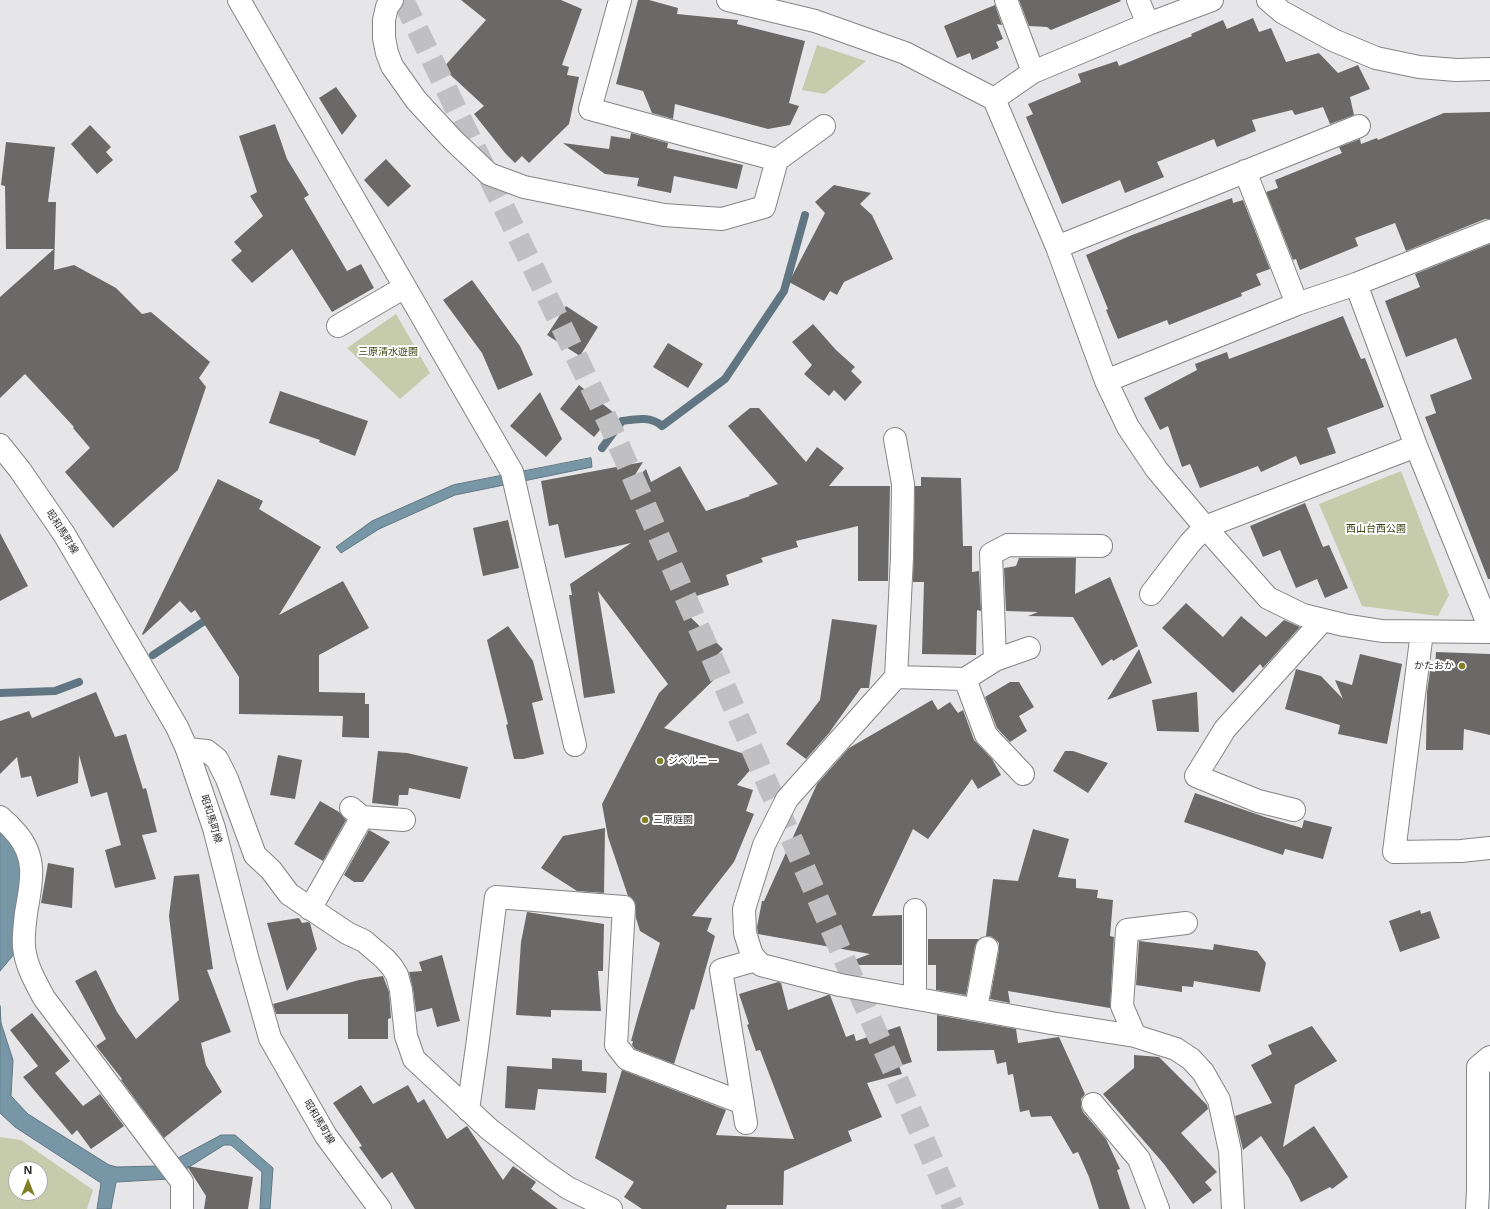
<!DOCTYPE html>
<meta charset="utf-8">
<style>
body{margin:0}
#map{position:relative;width:1490px;height:1209px;overflow:hidden;background:#e6e6e8;font-family:"Open Sans",sans-serif}
canvas{display:block}
.north{position:absolute;left:8px;top:1161px;width:40px;height:40px;box-sizing:border-box;background:#fff;border:1px solid #aaa;border-radius:50%;rotate:0deg;font-size:11px;font-weight:700;line-height:16px;text-align:center;color:#2a2a2b}
.north::after{content:'';display:block;margin:auto;width:14px;height:18px;background:#827e26;clip-path:polygon(50% 0,100% 100%,50% 72%,0 100%)}
</style>
<div id="map">
<canvas width="1490" height="1209"></canvas>
<div class="north">N</div>
</div>
<script>
const ctx = document.querySelector('canvas').getContext('2d');
ctx.lineJoin = 'round';
function paint(path, color) { ctx.fillStyle = color; ctx.fill(path, 'evenodd'); }
function trace(path, color, width, dash) { ctx.strokeStyle = color; ctx.lineWidth = width; ctx.lineCap = dash ? 'butt' : 'round'; ctx.setLineDash(dash || []); ctx.stroke(path); }
function label(font, color, halo, rows, align = 'center') {
  ctx.font = font + ' "Open Sans","Noto Sans JP",sans-serif'; ctx.lineWidth = 4; ctx.setLineDash([]); ctx.textBaseline = 'middle'; ctx.strokeStyle = halo; ctx.fillStyle = color; for (const [text, x, y, turn = 0] of rows) {
    ctx.save(); ctx.translate(x, y); ctx.rotate((+turn || 0) * Math.PI / 180); ctx.textAlign = isNaN(turn) ? turn : align; if (halo) ctx.strokeText(text, 0, 0); ctx.fillText(text, 0, 0); ctx.restore();
  }
}
const green = new Path2D(`
 M817 45 866 61 825 94 802 90Z
 M396 314 430 373 400 399 347 348Z
 M1401 471 1449 595 1438 616 1362 606 1319 504Z
 M0 1137 21 1140 93 1190 87 1209H0ZM16 1169H40V1193H16Z`);
const water = new Path2D(`
 M591 458 592 467 455 495 379 529 341 553 336 547 372 521 453 485Z
 M0 828 19 852 24 880 15 953 0 971Z
 M0 1006 1 1023 13 1060 11 1096 28 1114 109 1165 117 1167 158 1166 178 1158 221 1135H235L273 1168 270 1209H260L262 1172 231 1145H224L170 1179 116 1182 111 1209H97L101 1183 15 1127 0 1113Z`);
const stream = new Path2D(`
 M602 448 622 421C636 419 651 416 662 426L725 379 784 291 805 215
 M153 655 203 622 212 618
 M0 693 55 691 79 682`);
const building = new Path2D(`
 M461 0H561L582 9 562 65 569 67 567 75 579 77 569 124 529 163 522 156 515 163 505 153 474 114 484 106 443 68 486 20Z
 M638 0H649L678 8 677 14 738 20 737 24 805 41 789 103 799 106 790 125 768 129 675 104 673 119 652 113 643 91 616 84Z
 M1019 0H1120L1121 1 1051 30 1047 27 1029 26Z
 M995 5 1002 25 997 24 1003 39 996 42 999 48 972 60 970 53 957 58 944 26Z
 M1253 18 1259 32 1271 28 1286 62 1319 53 1338 73 1358 65 1370 89 1350 97 1354 115 1330 124 1323 107 1295 115 1292 110 1252 120 1256 131 1217 147 1214 139 1157 162 1164 177 1125 193 1120 180 1062 204 1026 117 1033 114 1028 104 1081 82 1078 74 1117 61 1119 66 1192 36 1191 34 1223 20 1227 29Z
 M336 87 357 116 342 135 319 98Z
 M1490 112V219H1485L1406 251 1395 223 1355 238 1358 246 1300 270 1296 259 1293 260 1266 192 1278 188 1275 180 1342 153 1339 147 1360 139 1361 144 1377 138 1378 140 1444 113Z
 M275 124 287 159 309 195 304 198 347 271 361 264 374 288 332 312 292 249 252 283 231 260 242 251 234 242 263 216 250 196 257 192 239 136Z
 M90 125 111 147 106 152 113 160 97 174 71 144Z
 M631 133 668 143 667 148 743 165 737 189 674 176 671 193 637 186 639 178 605 174 563 143 609 149 611 136 630 139Z
 M6 142 55 147 48 202H56L54 270 74 265 116 288 142 314 151 312 210 362 199 378 206 387 178 470 113 528 65 472 90 448 73 428 74 427 25 374 0 398V297L54 249H6L5 186 1 185Z
 M386 159 411 186 388 207 364 180Z
 M834 185 871 193 860 204 872 215 893 259 844 282 837 295 830 291 824 301 789 282 825 213 815 202Z
 M1232 198 1233 203 1243 200 1270 269 1256 274 1261 285 1241 293 1242 296 1169 325 1167 320 1118 339 1106 310 1108 309 1086 255 1132 235Z
 M1490 244V579H1488L1425 417 1436 413 1430 395 1472 379 1456 338 1406 357 1385 301 1420 287 1415 274Z
 M472 280 520 346 533 375 498 390 482 353 443 300Z
 M566 306 598 327 580 356 547 335Z
 M1343 316 1361 359 1365 358 1384 407 1327 428 1336 453 1300 465 1296 456 1261 472 1258 466 1200 488 1190 464 1182 467 1168 426 1160 430 1144 398 1197 370 1195 364 1227 352 1229 359Z
 M813 324 836 350 855 367 851 371 862 382 845 401 834 390 829 396 804 374 812 365 792 342Z
 M668 343 703 364 688 388 653 367Z
 M579 385 614 413 594 437 560 409Z
 M280 391 368 421 355 456 319 442 320 440 269 423Z
 M540 392 562 439 546 457 510 426Z
 M750 408H759L806 462 817 447 844 468 829 486H890L888 581H858V526L796 541 798 547 761 558 763 562 726 575 729 585 676 603 723 649 711 661 722 672 664 728 760 759 737 785 753 790 746 811 754 814 734 862 692 916 712 918 707 931 715 936 694 1010 691 1009 674 1064 635 1049 632 1045 633 1041H631L639 1012 660 943 640 931 636 918 635 902 631 897 628 896 608 837 602 804 659 693 668 684 598 591 615 693 584 698 569 595H572L570 584 631 543 565 558 558 524 549 526 541 481 643 462 628 486 646 469 651 482 680 466 706 511 750 496 749 495 778 484 728 426Z
 M921 477 961 478 963 546H972V572L979 571 981 611 977 610 976 655 922 654 924 582H913L915 486H921Z
 M218 479 263 501 259 509 321 547 279 615 343 581 369 628 319 655V692L365 693V704H369V738L342 737 343 716 239 714V677L195 610 191 613 180 601 143 635 142 634Z
 M1305 503 1323 547 1329 545 1348 588 1325 598 1317 579 1296 588 1280 550 1263 557 1250 526Z
 M508 520 519 568 483 576 473 528Z
 M0 533 28 586 0 601Z
 M1019 558H1076L1075 594 1110 577 1138 646 1113 661 1112 659 1102 666 1073 617 1028 616 1038 612 1006 611 1004 568 1016 566Z
 M1186 603 1223 637 1241 616 1266 637 1284 620 1300 627 1263 668 1260 664 1233 693 1162 628Z
 M832 619 877 625 869 688H861L829 733 806 759 786 744 820 700Z
 M508 626 533 661 543 700 532 703 544 754 523 759H514L506 725 508 724 487 640Z
 M1139 649 1152 683 1107 700Z
 M1436 652 1490 654V735L1464 729 1463 750H1426L1427 692 1430 671 1435 672Z
 M1360 654 1402 664 1387 744 1338 734 1340 725 1285 709 1296 669 1321 676 1343 699 1335 680 1352 685Z
 M1010 682H1019L1034 707 1019 716 1027 731 1010 742 997 728 985 697Z
 M96 692 115 737 126 734 143 789 146 788 157 832 142 835 156 879 115 888 105 850 121 845 107 792 91 797 79 755 78 783 37 797 31 776 21 778 17 757 0 774V721L29 711 32 718Z
 M1197 692 1199 732 1157 731 1152 700Z
 M932 700 938 710 950 702 958 713 963 710 974 740 992 759 1001 775 978 789 972 779 928 839 913 829 872 916 902 915V965H855L854 960 870 954 758 934 757 927 762 901H764L817 784 849 748Z
 M378 751 407 753 468 767 460 799 409 788 408 795H399L398 806 372 803Z
 M1065 751H1073L1108 763 1088 793 1053 771Z
 M278 755 302 760 295 799 270 795Z
 M1195 793 1265 817 1302 828 1304 820 1332 827 1323 859 1285 849 1283 855 1184 822Z
 M320 801 339 812 346 820 323 861 294 844Z
 M605 828 604 893 577 891 541 868 563 836Z
 M1033 829 1069 839 1058 877 1076 879V888L1098 890 1097 898 1113 900 1110 936 1114 937 1110 1008 1008 991 1010 1003 990 999 999 950V943L995 939 990 936H986L993 879 1018 881Z
 M369 830 390 842 363 882H354L344 875Z
 M48 863 74 868 72 908 41 903Z
 M199 874 213 969 207 970 231 1032 201 1043 206 1065 222 1092 164 1138 121 1080 122 1079 96 1046 106 1039 75 981 96 970 117 1012 136 1039 179 1000 169 916 174 876Z
 M1420 910 1421 914 1430 911 1440 938 1400 952 1389 921Z
 M527 912 604 924 603 971H598L601 1011 551 1010V1017L516 1015 521 942Z
 M299 918 302 923 308 922 310 923 317 949 287 991 267 923Z
 M928 939H979L975 946 966 995 936 990V965H928Z
 M1139 941 1213 950 1214 944 1257 951 1266 963 1260 992 1194 981 1193 987 1182 986V992L1136 985Z
 M442 955 460 1021 437 1027 432 1008 416 1012 413 989 409 972 422 971 419 962Z
 M383 976 389 992 391 1018 388 1019V1039H348V1014H276L273 1004 359 980Z
 M778 982 781 983 788 1010 828 995H830L846 1037 854 1034 856 1041 900 1026 912 1062 899 1066 902 1074 867 1083 882 1117 848 1131 852 1141 784 1171 783 1205H727L726 1209H642L624 1197 634 1182 595 1158 622 1070 726 1110 716 1135 794 1139 760 1050 756 1051 747 1025 749 1024 739 994Z
 M32 1013 70 1061 55 1073 83 1106 100 1094 124 1126 91 1149 77 1130 72 1135 23 1077 38 1066 10 1030Z
 M937 1015 1016 1029 1018 1043 1059 1037 1085 1094 1081 1099V1107L1083 1112 1106 1139 1120 1169 1117 1170 1130 1209H1099L1089 1177 1078 1152 1073 1154 1051 1116 1031 1117 1029 1110 1020 1112 1013 1074 1008 1075 1006 1062 997 1064 994 1050 937 1051Z
 M1312 1026 1337 1061 1295 1085 1283 1147 1314 1126 1348 1177 1332 1189 1330 1187 1301 1202 1289 1178 1261 1136 1243 1150 1235 1116 1272 1103 1251 1065 1272 1054 1268 1045Z
 M1134 1055 1159 1057 1207 1105 1208 1109 1181 1133 1217 1172 1205 1182 1212 1190 1193 1204 1164 1164 1103 1094 1134 1068Z
 M552 1058 582 1060V1071L607 1073 606 1093 538 1089 535 1110 505 1108 507 1066 552 1069Z
 M361 1085 373 1104 408 1085 418 1103 424 1099 447 1139 467 1126 503 1180 513 1166 536 1182 531 1189 558 1209H415L392 1172 382 1179 359 1147 362 1146 333 1103Z
 M187 1166 253 1177 248 1209H204L206 1196Z`);
const highwayTunnel = new Path2D(`
 M403 0 613 432 954 1209`);
const street = new Path2D(`
 M239 0 512 472 575 745
 M392 0 387 7 384 20V38L387 53 392 66 416 100 453 140 489 174 524 187 664 215 722 219 764 207 777 160 590 109 620 0
 M728 0 815 21 905 53 994 99 1057 247 1106 381 1128 427 1157 470 1205 527 1268 598 1303 615 1344 625 1382 631 1490 632
 M1006 0 1033 72
 M1138 0 1148 24
 M1268 0 1282 12 1333 40 1376 58 1419 67 1456 70 1490 69
 M994 99 1033 72 1148 24 1212 0
 M777 160 824 126
 M1245 171 1297 304
 M1057 247 1359 126
 M1356 284 1416 446 1490 629
 M338 326 405 287
 M1106 381 1297 304 1356 284 1490 231
 M895 439 903 484 902 557 896 677 787 799 764 845 744 909 745 933 752 955 761 965 840 985 1051 1023 1135 1036 1176 1049 1191 1059 1203 1072 1219 1100 1230 1151 1233 1209
 M1151 594 1190 543 1205 527 1416 446
 M1422 632 1394 852 1461 851 1490 848
 M995 660 1029 648
 M896 677 965 679 995 660 991 554 1008 545 1101 546
 M965 679 986 735 1023 774
 M187 749 207 751 217 759 227 779 255 855 271 870 289 894 347 933 364 941 385 959 392 967 397 975 401 990 406 1036 414 1059 489 1129 542 1170 568 1188 611 1209
 M351 808 362 817 404 820
 M1294 810 1258 801 1196 776 1225 729 1323 620
 M0 817C6 822 12 828 17 834 38 859 31 884 26 913 25 924 23 936 24 947 26 966 35 981 44 998L182 1182V1209
 M310 909 362 817
 M915 910V998
 M976 1008 987 948
 M1135 1036 1122 1006 1127 930 1186 923
 M1093 1104 1139 1159 1158 1209
 M468 1110 477 1047 496 897 624 907 616 1045 627 1059 743 1103
 M746 1123 721 970 756 960
 M1477 1209 1478 1190V1067L1490 1057`);
const secondary = new Path2D(`
 M0 445 20 470 64 534 177 727 187 749 214 828 247 957 270 1038 326 1136 380 1209`);
const markers = [
 [1462,666,4,"#827e26"],
 [660,761,4,"#827e26"],
 [645,820,4,"#827e26"]
];
const parkNames = [
 ["三原清水遊園",388,352],
 ["西山台西公園",1376,529]
];
const streetNames = [
 ["昭和馬町線",62,532,57],
 ["昭和馬町線",211,819,73],
 ["昭和馬町線",319,1122,59]
];
const poiNames = [
 ["かたおか",1454,666,"right"],
 ["ジベルニー",668,761],
 ["三原庭園",653,820]
];
paint(green, '#c6cbac');
paint(water, '#7797a7');
trace(water, '#607682', 1);
trace(stream, '#607682', 8);
paint(building, '#6a6968');
trace(highwayTunnel, '#c0c0c2', 22, [22, 11]);
trace(street, '#838486', 24);
trace(secondary, '#838486', 24);
trace(street, '#fff', 22);
trace(secondary, '#fff', 22);
for (const [x, y, r, color] of markers) { const dot = new Path2D(); dot.arc(x, y, r, 0, 2 * Math.PI); ctx.fillStyle = color; ctx.fill(dot); trace(dot, '#fff', 1.5); }
label('10px', '#3d430d', '#fff', parkNames);
label('10px', '#2a2a2b', '#fff', streetNames);
label('10px', '#2a2a2b', '#fff', poiNames, 'left');
</script>
